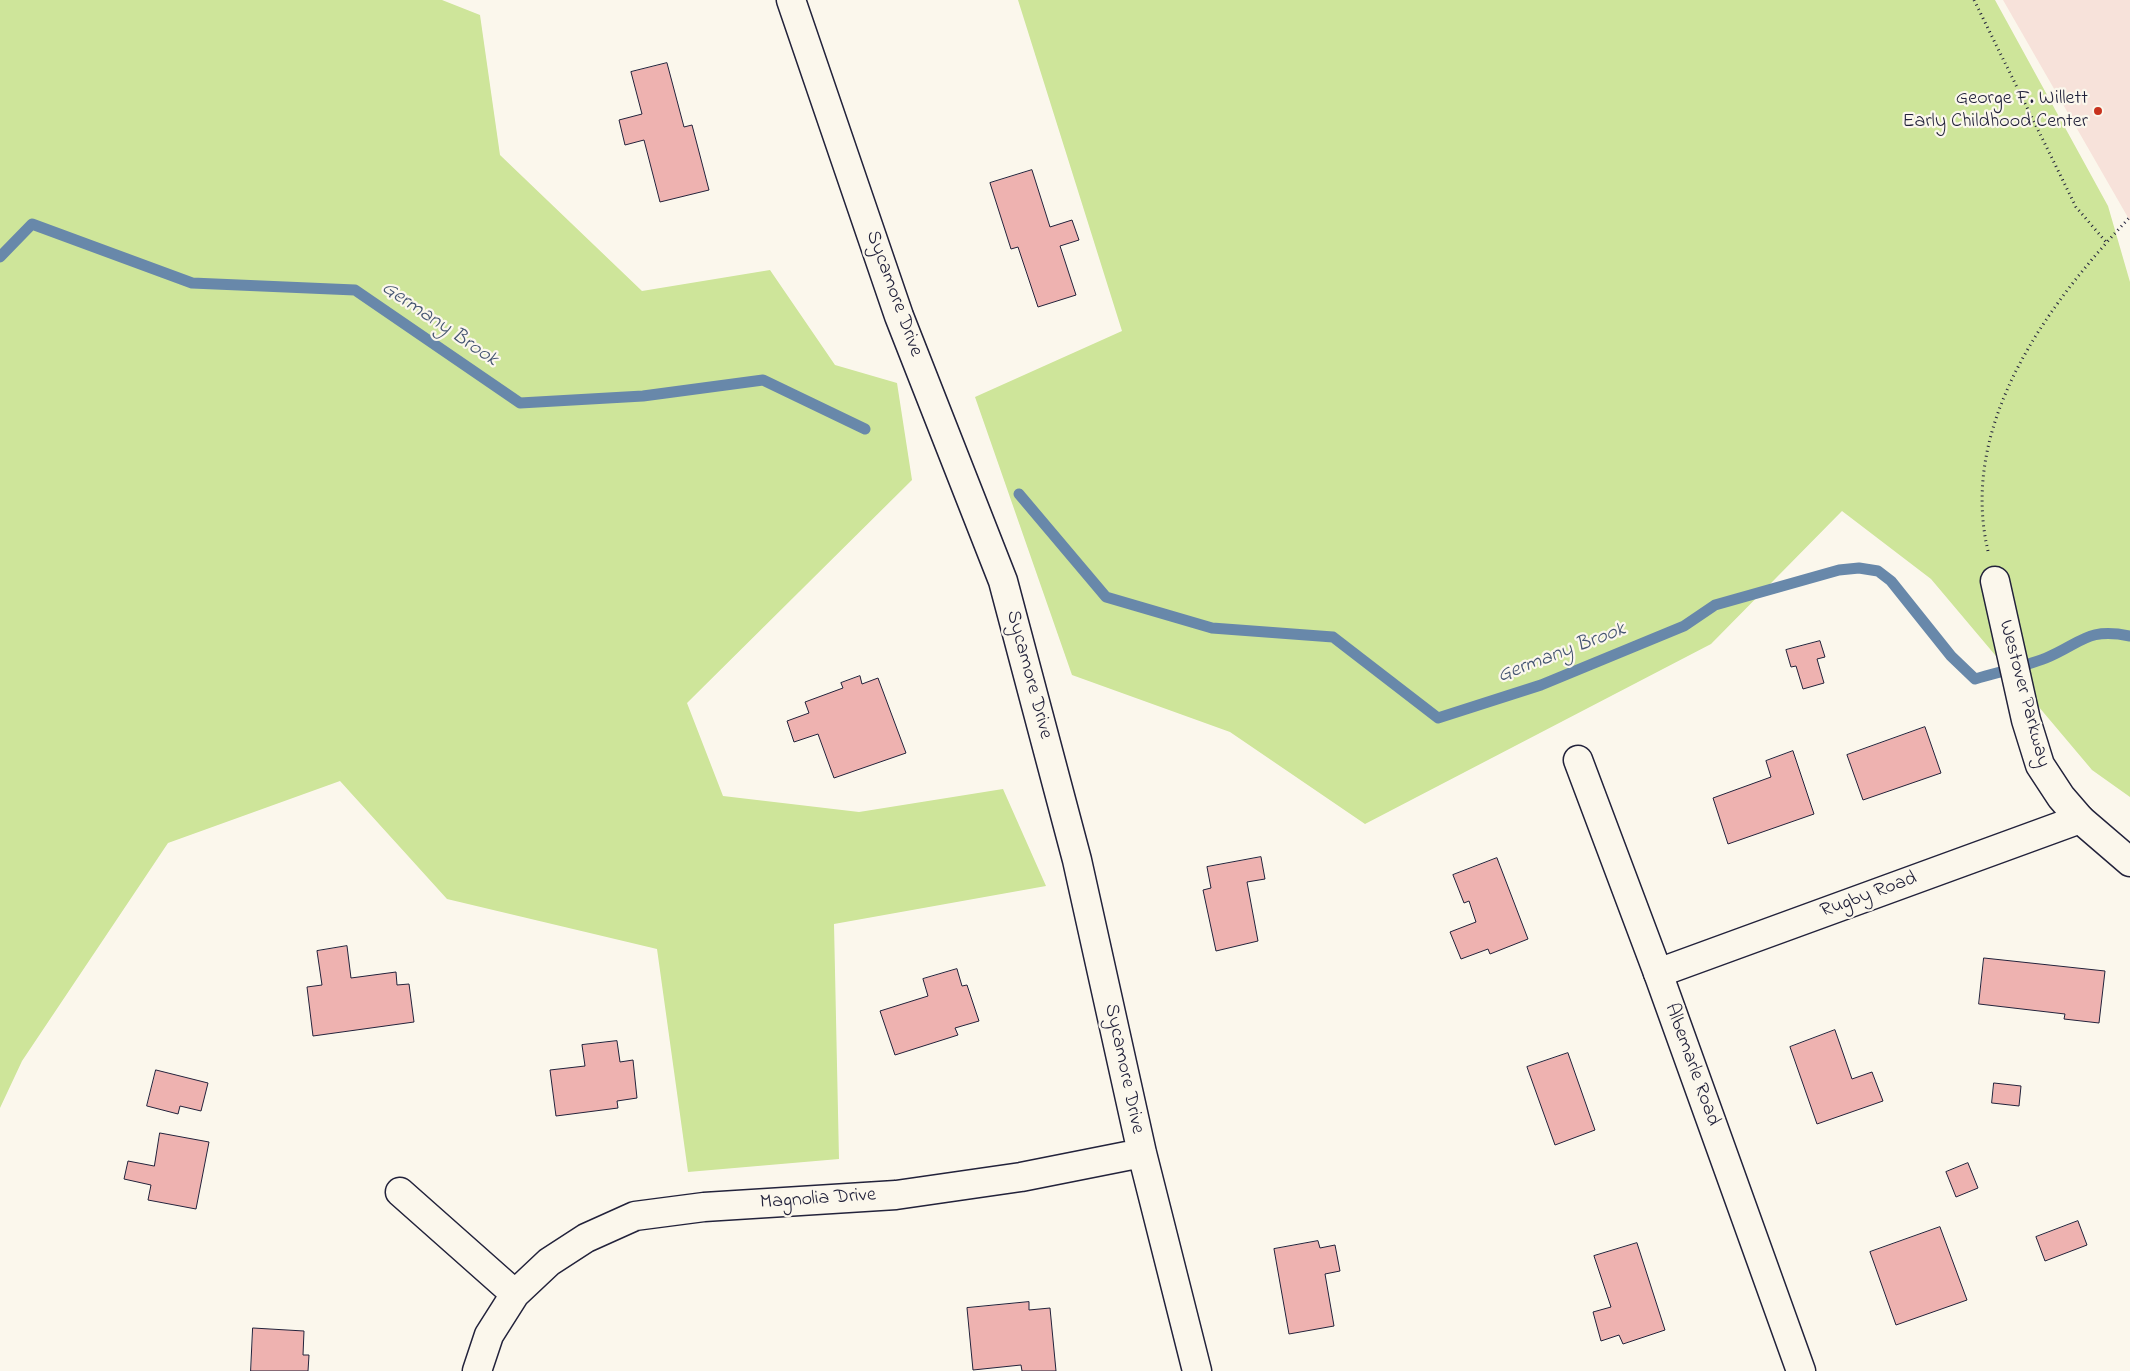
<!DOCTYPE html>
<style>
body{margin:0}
canvas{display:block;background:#fbf7ec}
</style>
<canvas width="2130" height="1371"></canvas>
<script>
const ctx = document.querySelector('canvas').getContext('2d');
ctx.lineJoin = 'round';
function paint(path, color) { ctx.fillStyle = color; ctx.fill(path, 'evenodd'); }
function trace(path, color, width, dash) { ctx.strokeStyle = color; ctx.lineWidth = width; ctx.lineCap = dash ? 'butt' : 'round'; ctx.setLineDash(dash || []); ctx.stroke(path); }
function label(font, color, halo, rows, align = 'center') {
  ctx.font = font + ' "Indie Flower",sans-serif'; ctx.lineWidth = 4.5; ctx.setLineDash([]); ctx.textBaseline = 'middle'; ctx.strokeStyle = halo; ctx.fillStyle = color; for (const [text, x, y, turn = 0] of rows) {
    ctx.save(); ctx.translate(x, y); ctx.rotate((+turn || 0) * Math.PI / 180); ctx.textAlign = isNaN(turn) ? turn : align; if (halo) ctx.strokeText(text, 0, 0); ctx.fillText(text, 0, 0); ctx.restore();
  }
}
const built = new Path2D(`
 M2003 0H2130V221Z`);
const green = new Path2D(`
 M0 0H442L480 15 500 155 642 291 770 270 835 365 897 383 912 480 687 703 723 796 859 812 1003 789 1046 886 834 924 839 1159 688 1172 657 949 447 899 340 781 168 843 22 1061 0 1108Z
 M1018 0H1995L2108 206 2130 282V797L2092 770 1931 579 1842 511 1711 644 1365 824 1230 732 1072 675 975 397 1122 331Z`);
const stream = new Path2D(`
 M0 257 32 224 192 283 355 290 520 403 643 396 763 380 865 429
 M1019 494 1106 597 1212 628 1333 637 1438 718 1541 685 1684 626 1715 605 1839 570 1859 568 1878 571 1891 581 1951 656 1975 679C1998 672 2023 667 2046 658 2082 643 2087 627 2130 636`);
const building = new Path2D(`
 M667 63 684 127 692 125 709 190 660 202 644 140 625 145 619 120 642 114 631 72Z
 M1032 170 1050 227 1072 220 1079 240 1060 246 1076 295 1038 307 1018 247 1011 249 990 183Z
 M1820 641 1825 657 1817 659 1824 683 1803 689 1796 666 1791 667 1786 650Z
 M860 676 862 684 878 678 906 753 834 778 818 734 794 742 787 721 809 713 805 702 843 688 841 683Z
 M1925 727 1941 773 1863 800 1847 755Z
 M1793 751 1814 814 1728 844 1713 798 1771 777 1766 761Z
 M1261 857 1265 879 1247 882 1258 941 1216 951 1203 890 1211 888 1207 867Z
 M1497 858 1528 939 1490 954 1488 949 1461 959 1450 932 1476 922 1469 901 1464 903 1453 875Z
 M347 946 351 978 396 972 397 985 409 984 414 1022 313 1036 307 987 322 985 317 951Z
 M1984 958 2105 971 2099 1023 2064 1019 2065 1014 1979 1004Z
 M957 969 962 986 967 985 979 1021 955 1028 958 1035 895 1055 880 1011 928 996 923 979Z
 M1835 1030 1852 1079 1872 1072 1883 1101 1817 1124 1790 1047Z
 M617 1041 620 1062 633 1060 637 1098 617 1101 618 1108 556 1116 550 1070 585 1066 582 1045Z
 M1568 1053 1595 1130 1555 1145 1527 1067Z
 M156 1070 208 1083 201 1111 180 1106 178 1114 147 1106Z
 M1994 1083 2021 1086 2019 1106 1992 1103Z
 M160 1133 209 1142 196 1209 148 1200 151 1185 124 1179 128 1161 154 1166Z
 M1968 1163 1978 1188 1956 1197 1946 1172Z
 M2078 1221 2087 1245 2045 1261 2036 1237Z
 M1940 1227 1967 1300 1896 1325 1870 1252Z
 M1318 1241 1320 1248 1335 1245 1340 1271 1325 1274 1334 1326 1289 1334 1274 1249Z
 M1637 1243 1665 1330 1623 1344 1619 1335 1601 1341 1593 1312 1611 1307 1594 1256Z
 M1029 1302V1310L1050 1308 1056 1371H1022L1021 1365 973 1370 967 1308Z
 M253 1328 304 1331 303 1355H309L308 1371H251Z`);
const path = new Path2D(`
 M1974 0 2076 207 2106 242
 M1988 551C1958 424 2048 304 2130 217`);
const street = new Path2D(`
 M791 0 899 316 1003 581 1077 860 1142 1153 1197 1371
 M1995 581 2026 720 2040 765 2061 797 2080 819
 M1578 760 1658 973
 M400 1192 515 1294
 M477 1371 489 1335 515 1294 549 1262 586 1238 635 1216 704 1207 896 1195 1021 1177 1142 1153`);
const secondary = new Path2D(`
 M1801 1371 1658 973 2080 819 2130 862`);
const markers = [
 [2098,111,5,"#c8321e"]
];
const poiNames = [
 ["George F. Willett",2088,100],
 ["Early Childhood Center",2088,123]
];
const streetNames = [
 ["Sycamore Drive",893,294,70],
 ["Sycamore Drive",1028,675,75],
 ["Westover Parkway",2023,694,75],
 ["Rugby Road",1869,896,-20],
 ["Albemarle Road",1691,1065,70],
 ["Sycamore Drive",1123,1069,78],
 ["Magnolia Drive",818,1200,-4]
];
const waterNames = [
 ["Germany Brook",439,325,34],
 ["Germany Brook",1562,654,-21]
];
paint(built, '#f7e2da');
paint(green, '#cee59a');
trace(stream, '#6888aa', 11);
paint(building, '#eeb2b0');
trace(building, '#22223b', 1);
trace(street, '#22223b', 31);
trace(secondary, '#22223b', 31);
trace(path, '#22223b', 3, [1, 4]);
trace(street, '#fbf7ec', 28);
trace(secondary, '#fbf7ec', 28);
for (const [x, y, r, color] of markers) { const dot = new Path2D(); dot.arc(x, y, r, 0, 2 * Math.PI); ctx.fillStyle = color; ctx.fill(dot); trace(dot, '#fbf7ec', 2); }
label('20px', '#22223b', '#fbf7ec', poiNames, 'right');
label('20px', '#22223b', '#fbf7ec', streetNames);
label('italic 21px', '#455572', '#fbf7ec', waterNames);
</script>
